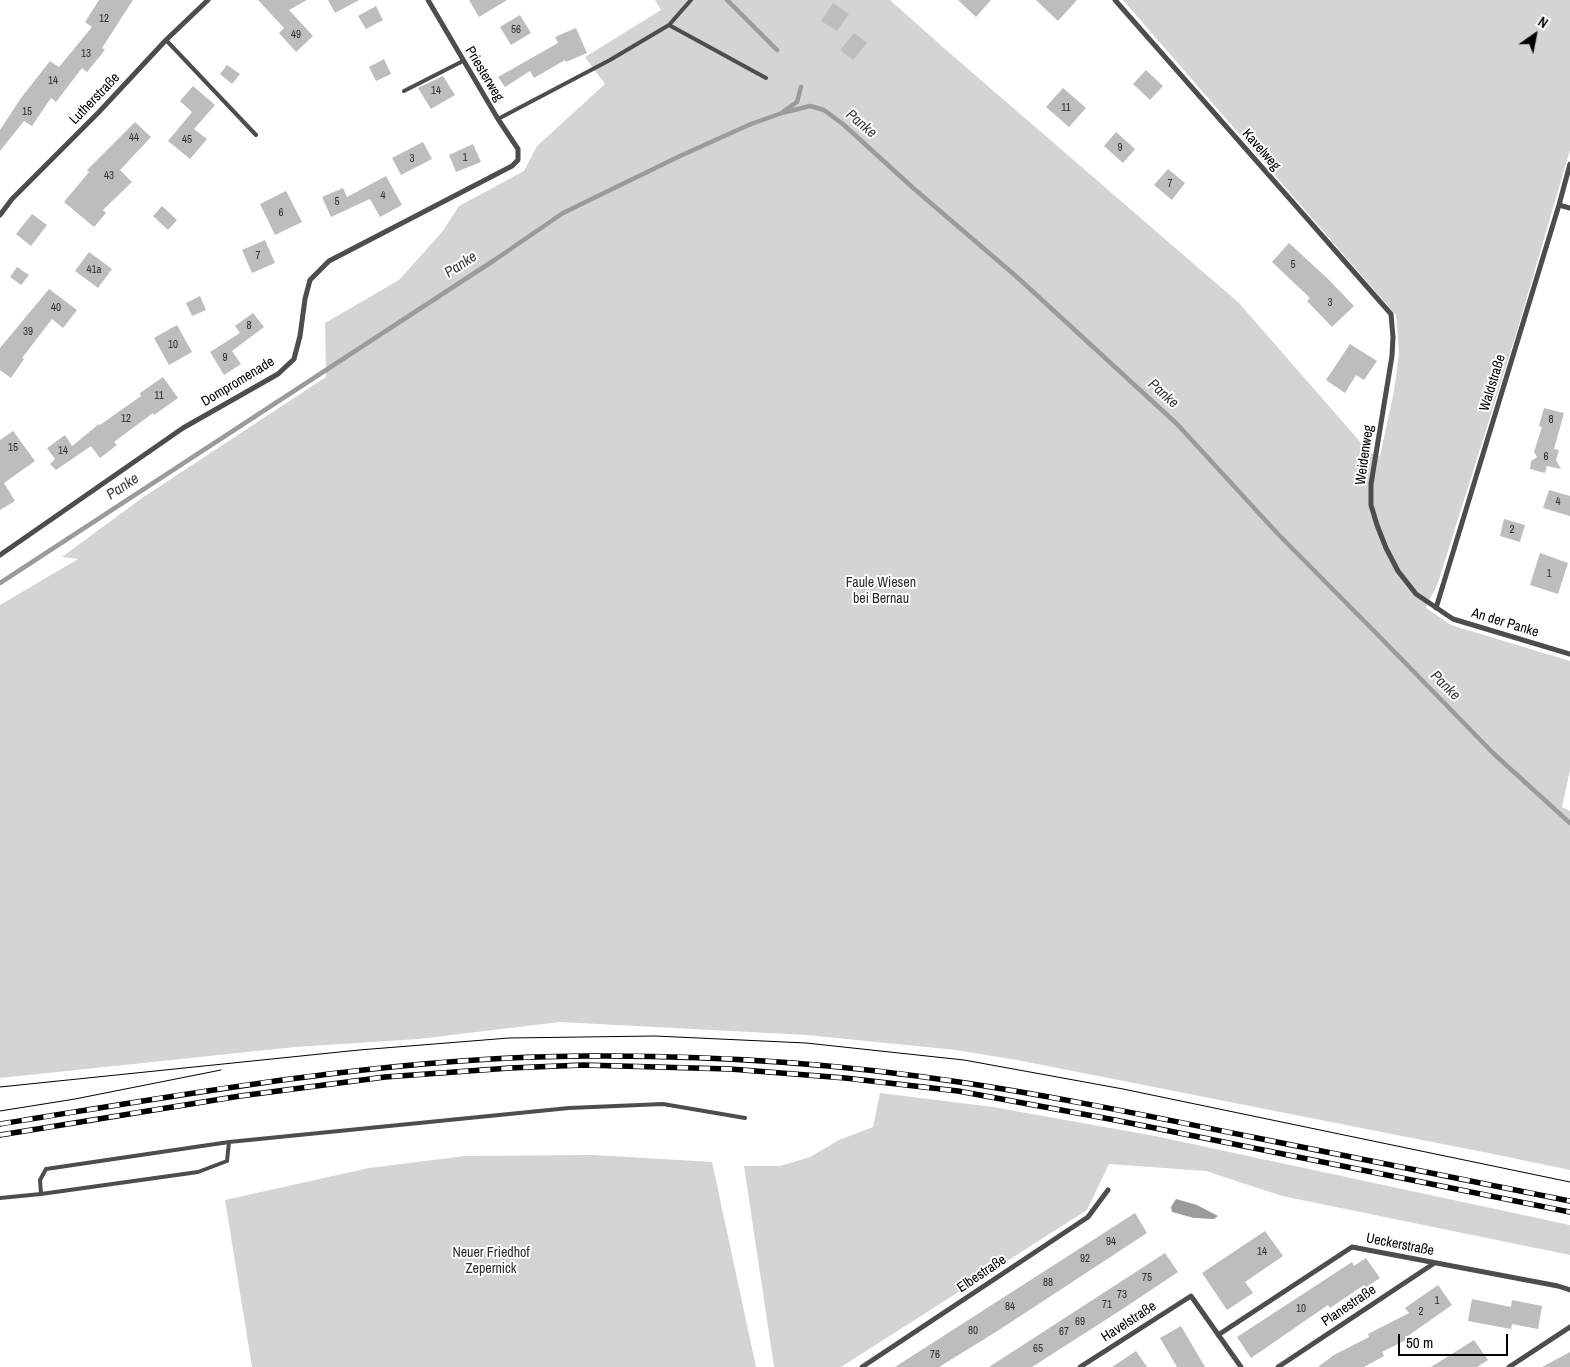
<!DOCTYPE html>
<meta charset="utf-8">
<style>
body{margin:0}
#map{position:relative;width:1570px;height:1367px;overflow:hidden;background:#fff;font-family:"Archivo Narrow",sans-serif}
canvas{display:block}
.north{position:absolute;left:1510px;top:10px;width:50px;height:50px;-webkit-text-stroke:4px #fff;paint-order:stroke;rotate:33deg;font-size:14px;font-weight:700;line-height:20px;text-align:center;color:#000}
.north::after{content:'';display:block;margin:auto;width:18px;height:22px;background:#000;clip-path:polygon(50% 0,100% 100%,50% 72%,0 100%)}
.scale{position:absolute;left:1398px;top:1334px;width:110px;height:22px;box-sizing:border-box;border:2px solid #000;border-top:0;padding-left:6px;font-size:15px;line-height:18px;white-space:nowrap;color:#000;-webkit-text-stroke:4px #fff;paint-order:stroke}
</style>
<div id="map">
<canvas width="1570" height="1367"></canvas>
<div class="north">N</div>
<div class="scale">50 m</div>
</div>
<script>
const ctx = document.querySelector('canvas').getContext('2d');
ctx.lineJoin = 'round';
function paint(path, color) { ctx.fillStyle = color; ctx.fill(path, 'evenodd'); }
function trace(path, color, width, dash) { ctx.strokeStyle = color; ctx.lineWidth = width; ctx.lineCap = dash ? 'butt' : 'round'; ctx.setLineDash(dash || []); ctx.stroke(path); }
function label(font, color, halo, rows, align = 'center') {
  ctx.font = font + ' "Archivo Narrow",sans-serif'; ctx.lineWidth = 4; ctx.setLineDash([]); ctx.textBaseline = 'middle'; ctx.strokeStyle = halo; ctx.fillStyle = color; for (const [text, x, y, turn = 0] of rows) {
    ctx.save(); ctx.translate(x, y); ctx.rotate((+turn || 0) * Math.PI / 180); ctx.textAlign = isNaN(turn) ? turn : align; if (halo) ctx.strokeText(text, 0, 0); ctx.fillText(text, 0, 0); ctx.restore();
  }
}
const green = new Path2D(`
 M655 0H890L945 49 1239 303 1370 453 1380 456 1394 391 1399 353 1396 315 1123 0H1570V150L1517 331 1438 583C1434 592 1429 599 1426 608L1451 625 1570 661V770L1562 807 1570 811V1170L1493 1154 1017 1060 956 1050 807 1035 560 1022 418 1039 295 1047 0 1078V605L78 559 62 557 142 498 326 377 325 323 399 280 442 232 459 206 524 171 537 146 605 84 585 57 661 10Z
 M880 1093 993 1107 1155 1136 1570 1225V1255L1282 1196 1206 1171 1109 1164 1087 1210 841 1367H774L744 1166H780L810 1157 839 1140 873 1127Z
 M594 1155 712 1162 756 1367H252L225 1200 369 1168 465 1156Z`);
const water = new Path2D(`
 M1176 1199 1197 1205 1218 1216 1214 1219 1194 1218 1172 1212 1171 1207Z`);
const stream = new Path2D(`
 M727 0 777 50
 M784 111 797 102 801 87
 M0 583 496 259 563 213 680 156 751 124 782 113 810 106 824 110 844 125 912 187 1017 277 1177 424 1277 533 1376 633 1494 754 1570 823`);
const building = new Path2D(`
 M99 0H133L102 48 105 50 87 72 82 68 56 102 51 98 32 126 24 121 0 151V130L21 98 50 61 59 67 92 27 85 22Z
 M258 0H307L289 10 313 36 296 52 279 33 284 28Z
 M328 0H359L335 13Z
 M469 0H507L479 17Z
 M958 0H991L976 17Z
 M1036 0H1077L1058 21Z
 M833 3 849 14 837 31 821 21Z
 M376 6 383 20 366 29 358 16Z
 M520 15 531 33 511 45 500 27Z
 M576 28 587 53 566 62 565 60 534 78 530 71 505 87 498 77 558 43 555 37Z
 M854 33 867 43 853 60 840 50Z
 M384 59 391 74 376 81 369 67Z
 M227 65 240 74 232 84 220 74Z
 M1146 70 1163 86 1150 100 1133 84Z
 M443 76 455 95 431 109 418 88Z
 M193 86 215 105 194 129 207 139 190 159 168 141 192 112 180 101Z
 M1063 88 1086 108 1069 127 1046 107Z
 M135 122 151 137 120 170 132 182 103 210 106 213 94 227 64 202 89 172 87 170Z
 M1116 132 1135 149 1123 163 1104 146Z
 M423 142 432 159 401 175 392 158Z
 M473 144 481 162 456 172 449 155Z
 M1168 169 1185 183 1172 200 1154 185Z
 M386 176 402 205 380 217 370 199 331 217 322 197 343 188 347 197Z
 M286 191 302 222 275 235 260 204Z
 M162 206 177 220 168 230 153 216Z
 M32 214 47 225 31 246 16 234Z
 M265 240 275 263 252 273 242 250Z
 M1289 243 1329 280 1354 306 1332 327 1307 301 1310 298 1272 262Z
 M89 252 112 269 98 288 75 271Z
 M17 267 29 275 21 285 10 277Z
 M49 289 77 310 63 328 52 319 22 358 24 359 11 378 0 370V348Z
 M200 296 206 310 192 316 186 303Z
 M253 313 264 327 232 351 241 364 224 375 210 352 240 333 235 326Z
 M177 325 192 352 169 365 154 338Z
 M1350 344 1377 361 1364 380 1356 375 1345 393 1326 380Z
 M163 377 178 398 154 415 153 413 114 442 117 445 100 458 91 446 56 470 50 464 55 459 47 448 65 435 72 446 99 424 100 425 141 396 140 393Z
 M1544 408 1564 413 1554 449 1559 450 1556 460 1561 469 1547 466 1545 473 1530 469 1531 461 1537 457 1534 452 1542 427 1539 426Z
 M13 431 35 461 4 483 15 501 0 510V440Z
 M1549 490 1570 496V516L1543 508Z
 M1504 519 1525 525 1520 542 1500 536Z
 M1540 553 1568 563 1558 594 1530 585Z
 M1135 1213 1147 1233 999 1330 939 1367H895Z
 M1265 1231 1283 1256 1245 1282 1253 1293 1227 1310 1202 1273Z
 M1165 1253 1178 1272 1121 1310 1032 1367H989Z
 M1366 1258 1380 1278 1365 1288 1364 1285 1330 1308 1328 1305 1251 1358 1237 1337 1352 1262 1354 1266Z
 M1438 1285 1452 1305 1405 1338 1406 1340 1382 1352 1384 1356 1364 1367H1318L1334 1355 1369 1337 1368 1334 1409 1313 1405 1308Z
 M1472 1299 1511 1307 1512 1300 1542 1306 1538 1329 1512 1324 1511 1329 1468 1321Z
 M1181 1326 1205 1367H1177L1160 1338Z
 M1474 1340 1488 1360 1477 1367H1431Z
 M1136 1351 1147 1367H1112Z
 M1570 1352V1367H1542Z`);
const lane = new Path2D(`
 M669 25 766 78
 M166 40 256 135
 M404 91 463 61
 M498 119 610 60 669 25 691 0
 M41 1194 40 1180 46 1169 229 1142 569 1108 663 1104 745 1118
 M0 1198 41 1194 198 1172 227 1161 229 1142`);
const street = new Path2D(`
 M1115 0 1391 314 1393 337 1392 356 1371 484V505L1377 525 1386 548 1398 571 1416 594 1453 619 1570 654
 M1559 205 1570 208
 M0 215 12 199 98 113 166 40 208 0
 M0 555 183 428 278 374 294 359 300 336 305 299 310 280 329 261 512 166 518 160V149L498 119 428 0
 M1436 608 1559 205 1570 164
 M1218 1335 1352 1247 1558 1286 1570 1290
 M862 1367 1088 1217 1108 1190
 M1080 1367 1191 1296 1241 1367
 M1278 1367 1433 1264
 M1509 1367 1570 1327`);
const tram = new Path2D(`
 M0 1087 359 1050 509 1038 655 1036 806 1043 964 1060 1123 1089 1570 1182
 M0 1111 75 1099 221 1070`);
const rail = new Path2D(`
 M0 1124C194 1093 389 1057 586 1056 710 1055 836 1063 959 1082 1059 1097 1158 1118 1257 1138 1362 1159 1466 1180 1570 1201
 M0 1135 240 1096 385 1077 510 1068 583 1065 730 1069 845 1078 958 1091 1115 1120 1570 1212`);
const numberNames = [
 ["12",104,19],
 ["56",516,30],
 ["49",296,35],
 ["13",86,54],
 ["14",53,81],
 ["14",436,91],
 ["11",1066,108],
 ["15",27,112],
 ["44",134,138],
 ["45",187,140],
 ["9",1120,148],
 ["1",465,158],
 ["3",412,159],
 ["43",109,176],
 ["7",1170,184],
 ["4",383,196],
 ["5",337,202],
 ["6",281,213],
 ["7",258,256],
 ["5",1293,265],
 ["41a",94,270],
 ["3",1330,303],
 ["40",56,308],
 ["8",249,326],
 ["39",28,332],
 ["10",173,345],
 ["9",225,358],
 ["11",159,396],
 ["12",126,419],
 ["8",1551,420],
 ["15",13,448],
 ["14",63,451],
 ["6",1546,457],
 ["4",1558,502],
 ["2",1512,530],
 ["1",1549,574],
 ["94",1111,1242],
 ["14",1262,1252],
 ["92",1085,1259],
 ["75",1147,1278],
 ["88",1048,1283],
 ["73",1122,1295],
 ["1",1437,1301],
 ["71",1107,1305],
 ["84",1010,1307],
 ["10",1301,1309],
 ["2",1421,1312],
 ["69",1080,1322],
 ["80",973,1331],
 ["67",1064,1332],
 ["65",1038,1349],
 ["76",935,1355]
];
const streetNames = [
 ["Priesterweg",484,74,59],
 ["Lutherstraße",95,99,-46],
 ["Kavelweg",1261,150,49],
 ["Dompromenade",238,382,-31],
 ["Waldstraße",1493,383,-73],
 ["Weidenweg",1365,455,-82],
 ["An der Panke",1505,623,17],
 ["Ueckerstraße",1400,1245,11],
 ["Elbestraße",982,1274,-34],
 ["Planestraße",1349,1306,-34],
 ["Havelstraße",1129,1322,-33]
];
const parkNames = [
 ["Faule Wiesen",881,583],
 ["bei Bernau",881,599],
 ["Neuer Friedhof",491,1253],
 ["Zepernick",491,1269]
];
const waterNames = [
 ["Panke",861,124,40],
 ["Panke",461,265,-33],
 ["Panke",1163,394,42],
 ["Panke",123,487,-33],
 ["Panke",1445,686,45]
];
paint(green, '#d4d4d4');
paint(water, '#9b9b9b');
trace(stream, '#9b9b9b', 4.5);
paint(building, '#bdbdbd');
trace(lane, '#4d4d4d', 4);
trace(street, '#4d4d4d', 5);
trace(tram, '#000', 1);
trace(rail, '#000', 5.5);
trace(rail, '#fff', 4, [11]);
label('11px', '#2f2f2f', null, numberNames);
label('14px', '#000', '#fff', streetNames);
label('14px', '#2b2b2b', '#fff', parkNames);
label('italic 15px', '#3c3c3c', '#fff', waterNames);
</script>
